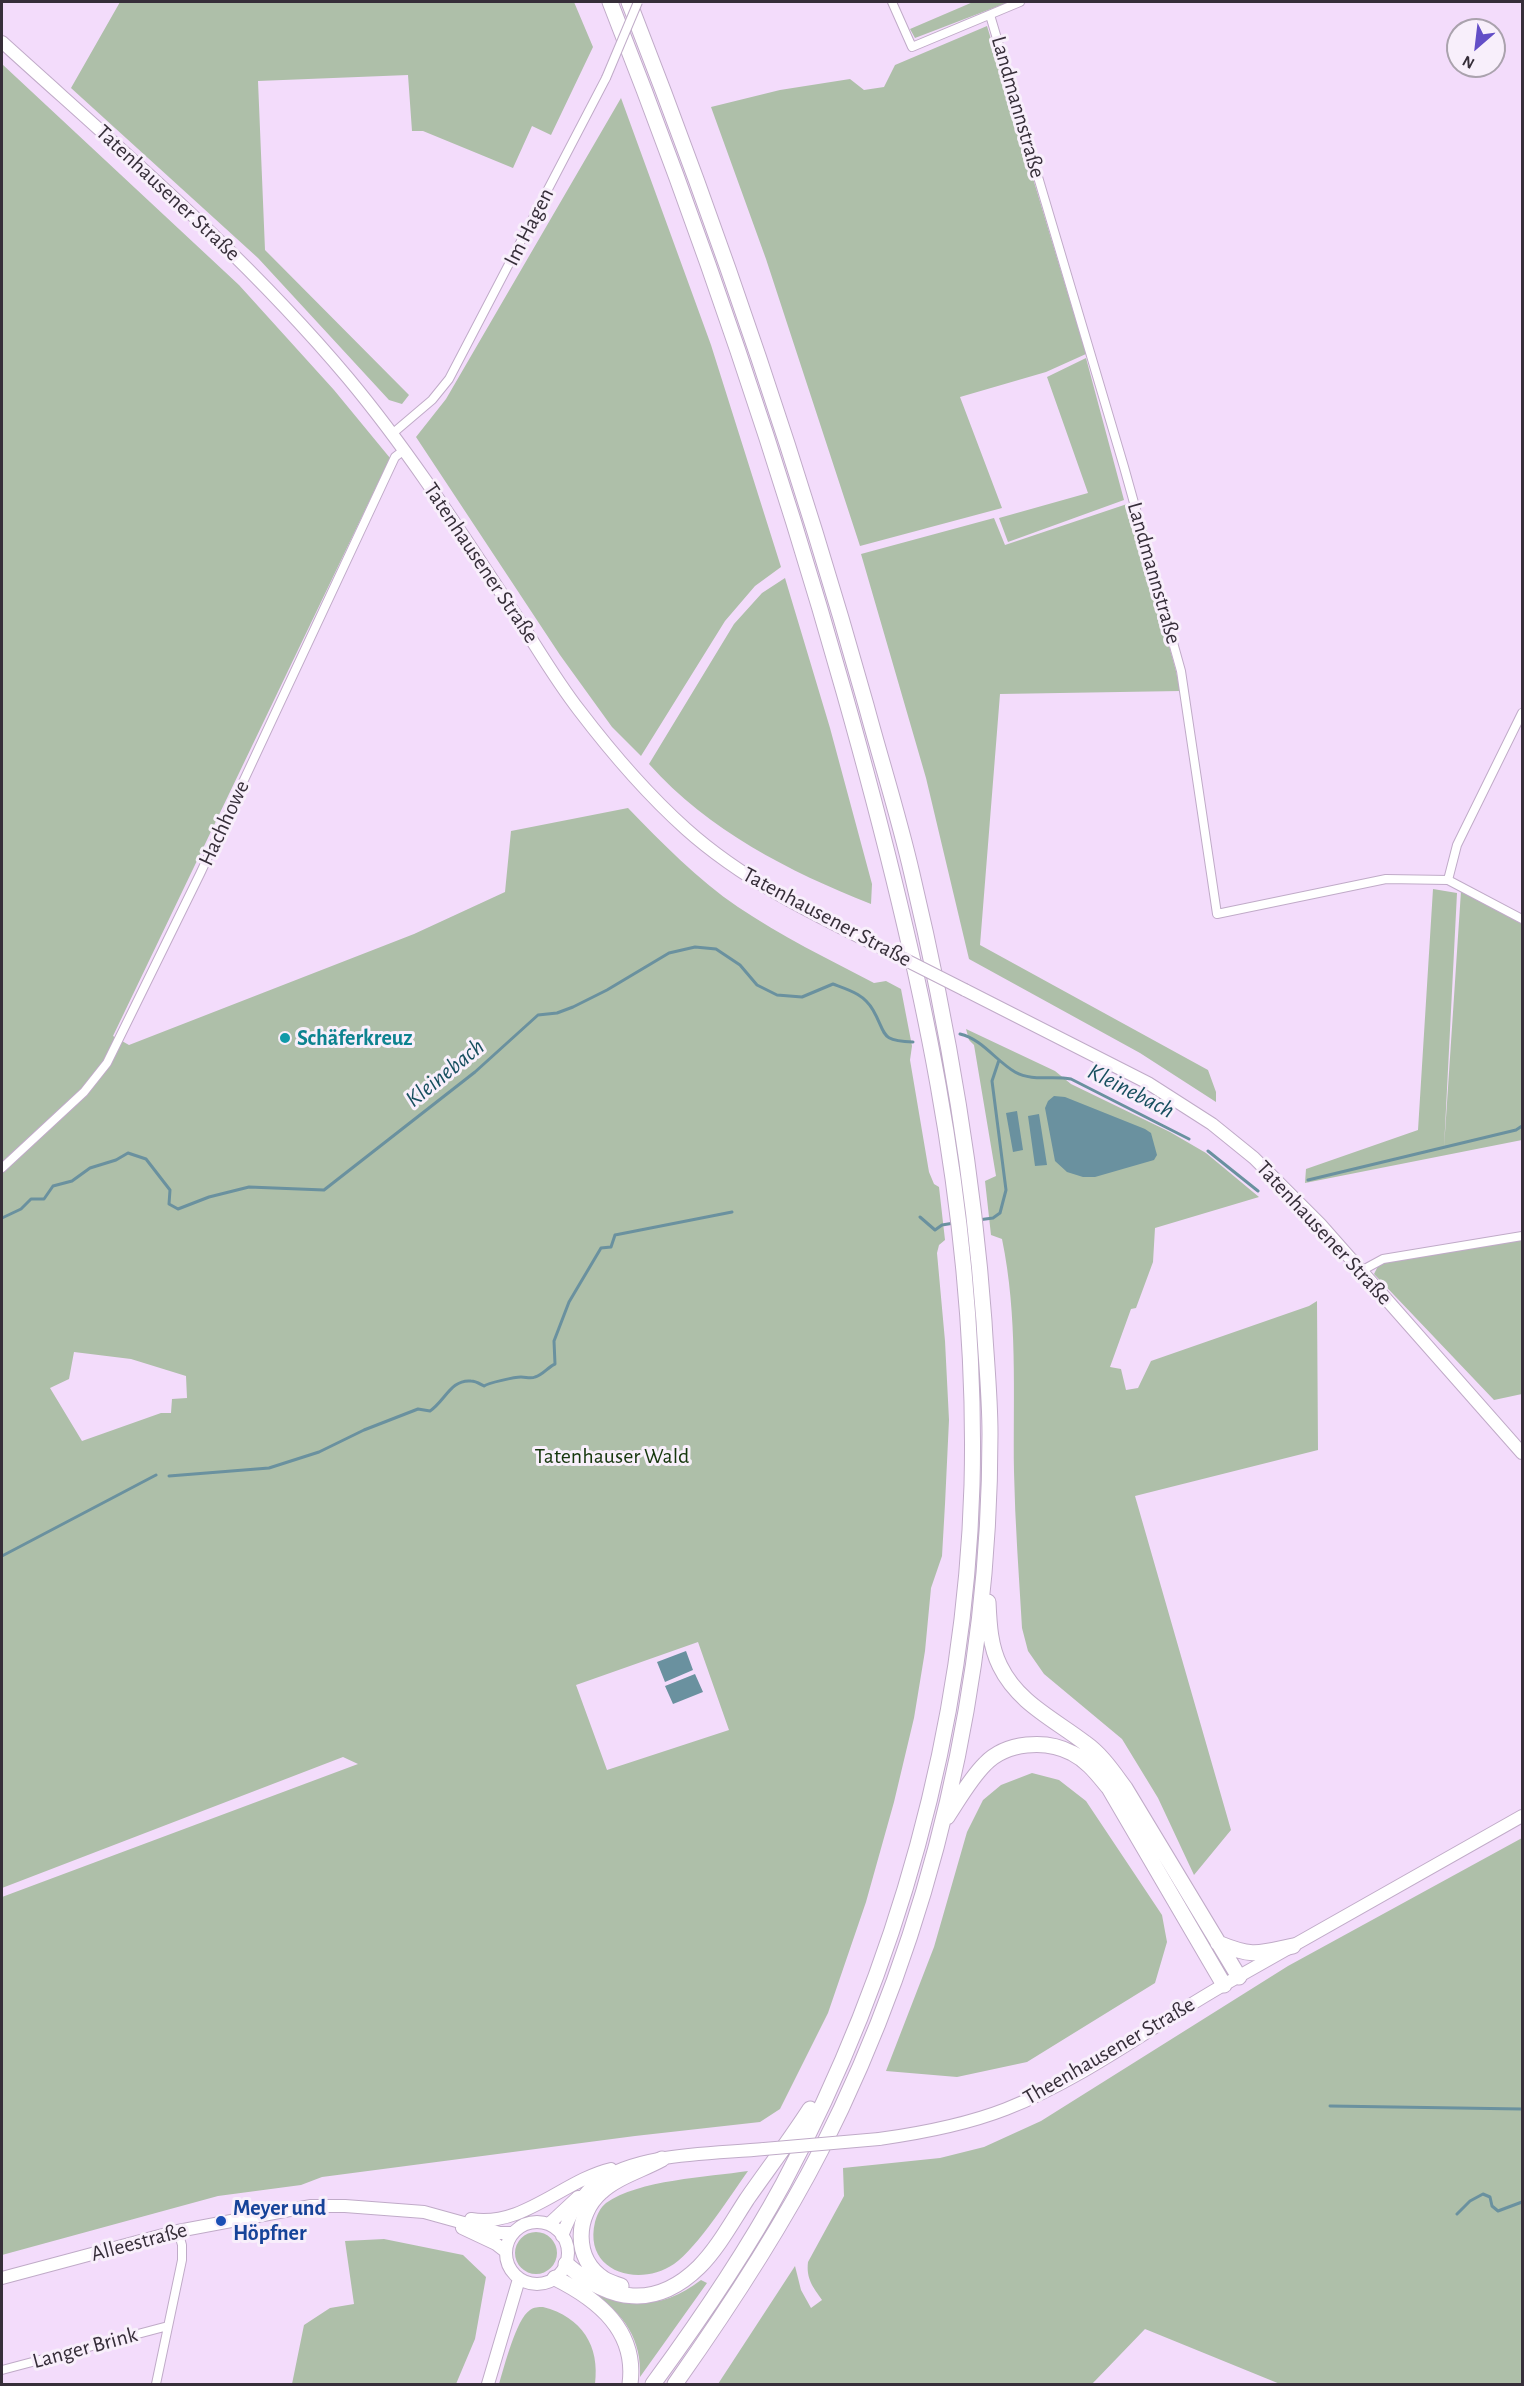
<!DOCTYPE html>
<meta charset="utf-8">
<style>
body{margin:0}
#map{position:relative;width:1524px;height:2386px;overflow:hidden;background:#f3dcfb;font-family:"Alegreya Sans",sans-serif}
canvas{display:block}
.frame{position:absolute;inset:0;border:3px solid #362e39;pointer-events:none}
.north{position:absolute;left:1446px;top:18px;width:60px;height:60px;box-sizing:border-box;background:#f8effb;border:2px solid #aaa2ad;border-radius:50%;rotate:208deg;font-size:16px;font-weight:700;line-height:24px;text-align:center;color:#362e39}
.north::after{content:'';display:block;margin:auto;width:21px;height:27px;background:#634ec7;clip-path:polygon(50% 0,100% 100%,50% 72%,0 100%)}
</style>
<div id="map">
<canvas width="1524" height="2386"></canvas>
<div class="frame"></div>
<div class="north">N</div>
</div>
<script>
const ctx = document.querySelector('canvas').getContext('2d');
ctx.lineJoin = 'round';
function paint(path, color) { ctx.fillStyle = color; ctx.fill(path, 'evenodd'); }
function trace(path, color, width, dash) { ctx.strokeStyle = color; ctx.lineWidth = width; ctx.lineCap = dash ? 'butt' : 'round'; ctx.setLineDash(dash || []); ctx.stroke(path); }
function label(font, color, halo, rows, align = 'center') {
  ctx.font = font + ' "Alegreya Sans",sans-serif'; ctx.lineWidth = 6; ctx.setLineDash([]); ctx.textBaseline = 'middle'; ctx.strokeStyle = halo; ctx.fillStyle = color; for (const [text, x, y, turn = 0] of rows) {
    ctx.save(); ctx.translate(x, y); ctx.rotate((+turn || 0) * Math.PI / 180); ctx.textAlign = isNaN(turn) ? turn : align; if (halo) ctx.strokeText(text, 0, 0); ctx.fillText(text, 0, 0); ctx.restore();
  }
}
const green = new Path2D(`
 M120 2H574L593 47 551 135 532 126 513 168 423 131H412L408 75 258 81 265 250 409 395 402 404 389 400 258 258 71 88Z
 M973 2H1009L915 38 910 29Z
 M987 26 1086 354 1046 372 960 397 1002 508 860 546 766 259 711 107 780 90 850 79 864 90 884 87 895 65Z
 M2 64 239 285 334 390 390 458 113 1036 129 1045 414 934 505 892 511 831 628 808C662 843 698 880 738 907 781 936 828 959 874 983L886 981 901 989 912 1046 910 1060 929 1172 934 1184 939 1187 945 1240 939 1245 937 1253 945 1341 949 1420 945 1504 942 1556 931 1588 925 1651 914 1718 894 1802 866 1902 828 2013 780 2109 760 2122 635 2136 322 2177 301 2185 218 2196 2 2255V1897L358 1764 343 1757 2 1888ZM74 1352 131 1359 186 1376 187 1398 172 1399 171 1413H161L82 1441 50 1388 69 1379ZM698 1642 729 1730 607 1770 576 1685Z
 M621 98 711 345 781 567 755 586 725 621 641 756 612 727 560 655 416 437 446 399Z
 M1086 358 1124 500 1008 542 999 518 1088 493 1047 377Z
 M1130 503 1176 671 1180 691 1000 694 980 945 1208 1070 1216 1092V1102L1140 1053 969 959 926 778 861 554 994 518 1005 545Z
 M785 578 830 728 872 884 871 904C788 871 709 831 649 764L734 624 762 593Z
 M1433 889 1457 893 1444 1148 1461 891 1522 924V1140L1305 1183 1306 1169 1418 1130Z
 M966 1029 1055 1071 1071 1084 1170 1132 1206 1153 1259 1197 1155 1228 1153 1262 1136 1308 1131 1309 1110 1367 1121 1369 1126 1390 1138 1388 1151 1361 1309 1306 1317 1301 1318 1450 1135 1496 1231 1830 1194 1875 1158 1798 1122 1739 1044 1674 1028 1651 1022 1628C1019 1576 1015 1524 1014 1472 1013 1394 1018 1316 1002 1239L991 1235 985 1181 996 1176 974 1045 969 1040Z
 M1522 1240V1394L1494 1400 1374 1274 1379 1264Z
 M1032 1773 1059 1780 1086 1801 1162 1915 1167 1942 1155 1983 1027 2062 957 2077 886 2071 934 1947 967 1832 983 1800 1001 1785Z
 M1522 1838V2384H1280L1145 2329 1092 2384H718L795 2266 801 2290 811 2308 822 2300C813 2287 806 2279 808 2262L844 2196 843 2168 940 2158 984 2147 1041 2121 1288 1966Z
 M748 2171C730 2196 698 2247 674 2264 639 2288 583 2272 595 2222 597 2215 600 2208 606 2203 638 2180 708 2177 748 2171Z
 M515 2253a21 21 0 1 1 42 0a21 21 0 1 1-42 0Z
 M384 2239 463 2255 486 2277 475 2339 456 2384H292L304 2325 330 2308 354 2304 345 2241Z
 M701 2280 707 2283 640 2377C642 2340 624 2314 594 2294 635 2308 666 2307 701 2280Z
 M543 2307C582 2317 600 2346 595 2384H499C504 2368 516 2319 530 2310 534 2307 538 2307 543 2307Z`);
const water = new Path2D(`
 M1054 1096 1065 1097 1145 1129 1151 1133 1157 1155 1154 1160 1095 1177H1083L1067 1172 1055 1161 1045 1108 1048 1101Z
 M1017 1111 1023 1150 1013 1152 1006 1113Z
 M1039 1114 1047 1165 1035 1166 1028 1116Z
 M686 1651 693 1670 665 1682 657 1662Z
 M695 1674 703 1692 673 1704 665 1686Z`);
const stream = new Path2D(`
 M960 1034C982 1039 996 1061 1015 1072 1033 1082 1052 1075 1071 1079L1189 1139
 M1208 1151 1258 1191
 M1308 1180 1516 1130 1522 1126
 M920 1217 935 1230 942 1225 954 1223
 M2 1218 21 1209 31 1199H44L53 1186 72 1181 90 1168 116 1160 128 1153 146 1159 170 1190 169 1204 178 1209 209 1197 249 1187 324 1190 475 1072 538 1015 557 1013 573 1007 607 990 669 953 695 947 716 949 740 965 757 985 777 995 802 997 833 984C849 990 864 994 873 1010 887 1034 879 1041 913 1042
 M978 1220 993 1218 1000 1213 1006 1190 992 1081 999 1060
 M169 1476 269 1468 319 1452 364 1430 418 1409 430 1411C445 1401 451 1379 471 1381 476 1381 480 1384 484 1386 488 1383 515 1377 521 1377 526 1377 531 1379 535 1377 543 1375 548 1367 555 1364L554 1341 569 1302 601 1248 611 1247 615 1235 732 1212
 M2 1556 156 1475
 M1330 2106 1522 2109
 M1457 2214 1470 2201 1483 2194 1490 2197 1492 2206 1498 2211 1522 2202`);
const street = new Path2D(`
 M892 2 912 47 1020 2
 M990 15 1124 467 1181 671 1217 914 1386 879 1448 880
 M392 434 432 400 449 379 606 78
 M1522 713 1457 845 1448 880 1522 919
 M2 1168 84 1092 107 1063 200 874 395 457 404 450
 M1361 1271 1383 1259 1522 1236
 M2 2370 168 2326
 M156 2384 182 2260V2245L178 2231`);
const secondary = new Path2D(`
 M2 42C121 150 244 254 348 378 408 450 459 529 511 608 534 642 554 678 579 710 611 752 647 794 686 829 744 881 815 915 884 949
 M965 990 1148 1083 1212 1124 1254 1158 1320 1224 1522 1453
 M879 2139C922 2133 965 2125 1006 2109 1085 2078 1153 2025 1227 1983 1325 1927 1423 1871 1522 1816
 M471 2219C522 2228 564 2180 611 2169
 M506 2253a31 31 0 1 1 62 0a31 31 0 1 1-62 0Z
 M549 2224 578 2197
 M462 2228 496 2244 505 2251
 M562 2236C569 2217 581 2194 598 2182 638 2152 714 2154 764 2149
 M2 2278 178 2231 311 2206H345L424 2212 500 2233H512
 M488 2384 519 2279`);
const highway = new Path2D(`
 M610 2C699 228 778 458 844 692 917 950 979 1216 972 1485 965 1728 897 1970 783 2184 745 2254 700 2320 653 2384
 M629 2C719 232 799 466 866 705 881 761 899 817 912 874 947 1021 973 1170 984 1321 986 1358 990 1396 990 1434 990 1681 933 1929 821 2150 779 2232 728 2309 675 2384
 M988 1602C989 1624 990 1646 1000 1666 1018 1703 1054 1719 1085 1743 1102 1755 1113 1772 1125 1788L1239 1977
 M947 1817C959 1799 970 1779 985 1764 1006 1742 1046 1739 1072 1753 1088 1761 1098 1775 1109 1788L1224 1985
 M1218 1943C1252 1957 1257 1954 1293 1946
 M566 2264C610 2302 655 2310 699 2267 718 2248 732 2222 747 2199 768 2169 790 2140 810 2109
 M555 2278C599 2300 637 2331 630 2384
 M621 2286C616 2284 609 2282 604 2279 573 2259 575 2215 601 2192 617 2177 642 2170 662 2159`);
const streetBridge = new Path2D(`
 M606 78 638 2`);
const secondaryBridge = new Path2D(`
 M884 949 965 990
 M764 2149 879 2139`);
const markers = [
 [285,1038,6,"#0f9aa8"],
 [221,2221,6,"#1a4fb4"]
];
const streetNames = [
 ["Landmannstraße",1018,107,74],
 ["Tatenhausener Straße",168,193,43],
 ["Im Hagen",529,227,-63],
 ["Tatenhausener Straße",481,563,56],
 ["Landmannstraße",1154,573,74],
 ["Hachhowe",224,823,-65],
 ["Tatenhausener Straße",827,917,28],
 ["Tatenhausener Straße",1324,1233,47],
 ["Theenhausener Straße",1109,2051,-30],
 ["Alleestraße",139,2242,-15],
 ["Langer Brink",85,2348,-15]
];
const cultureNames = [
 ["Schäferkreuz",297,1038]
];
const parkNames = [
 ["Tatenhauser Wald",612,1456]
];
const transitNames = [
 ["Meyer und",233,2208],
 ["Höpfner",233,2233]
];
const waterNames = [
 ["Kleinebach",445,1073,-39],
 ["Kleinebach",1131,1091,27]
];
paint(green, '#aebfa9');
paint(water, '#6a919f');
trace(stream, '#6a919f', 3);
trace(street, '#c0abc8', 10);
trace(secondary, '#c0abc8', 14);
trace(highway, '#c0abc8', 17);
trace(street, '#fff', 8);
trace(secondary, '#fff', 12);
trace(highway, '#fff', 15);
trace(streetBridge, '#c0abc8', 10, []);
trace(secondaryBridge, '#c0abc8', 14, []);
trace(streetBridge, '#fff', 8);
trace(secondaryBridge, '#fff', 12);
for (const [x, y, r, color] of markers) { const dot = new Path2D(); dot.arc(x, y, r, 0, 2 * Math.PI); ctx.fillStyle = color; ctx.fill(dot); trace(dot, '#f8effb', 2); }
label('22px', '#362e39', '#f8effb', streetNames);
label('bold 22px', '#0d838f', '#f8effb', cultureNames, 'left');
label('22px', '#16370d', '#f8effb', parkNames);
label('bold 22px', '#164399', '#f8effb', transitNames, 'left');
label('italic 24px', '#174f5f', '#f8effb', waterNames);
</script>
